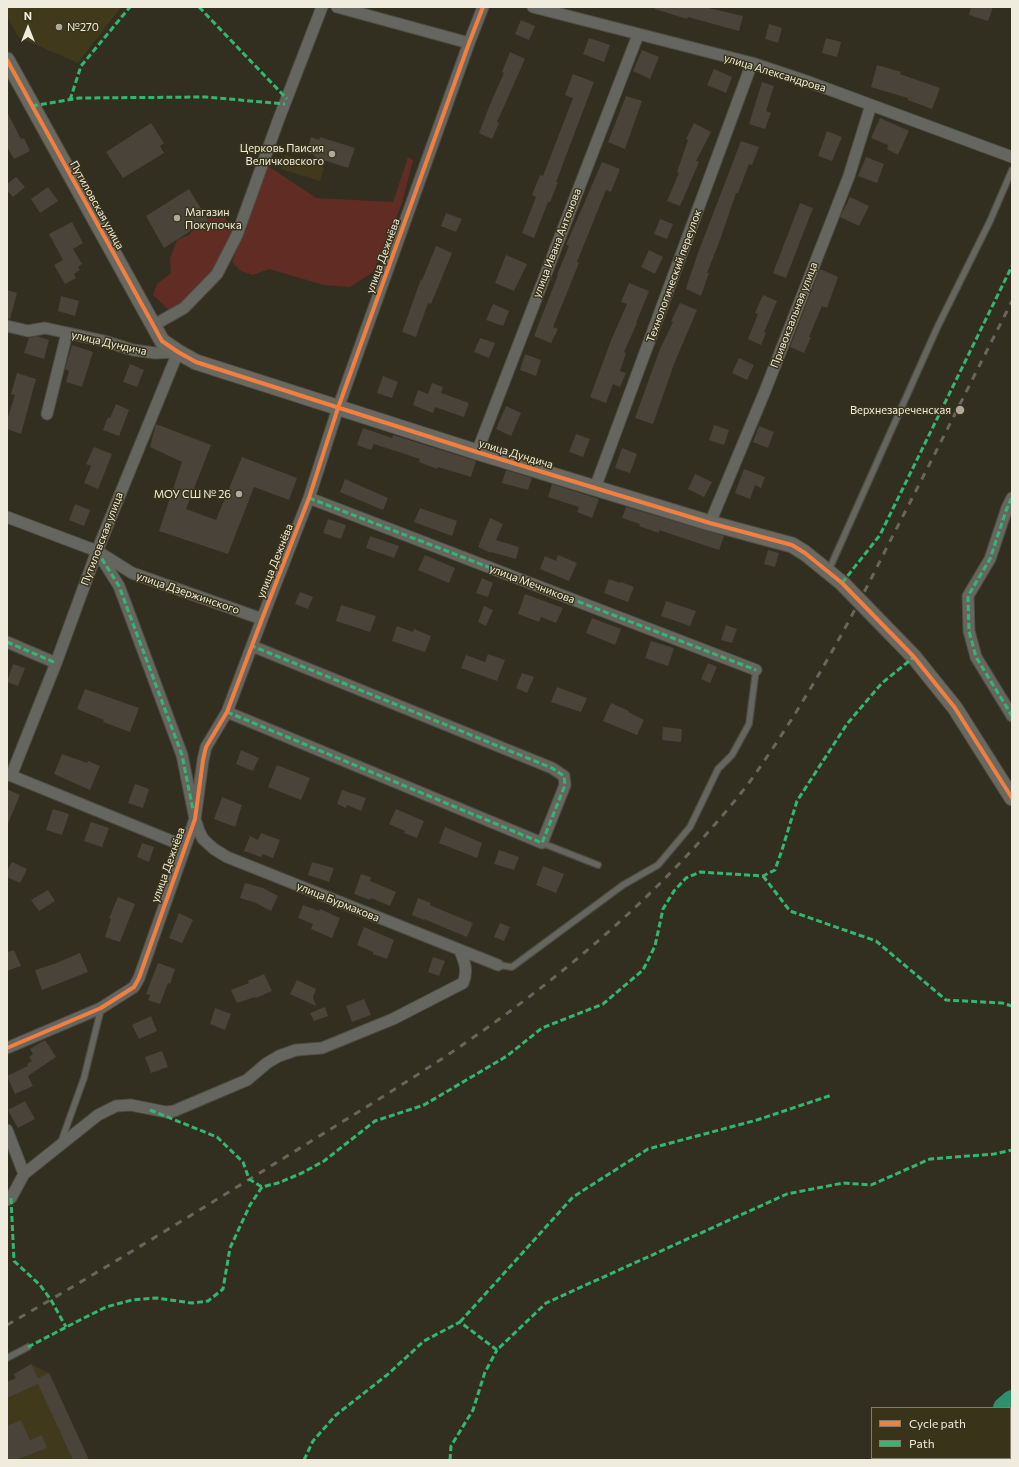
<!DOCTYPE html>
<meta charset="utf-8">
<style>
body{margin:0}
#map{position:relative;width:1019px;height:1467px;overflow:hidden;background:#322f21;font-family:Commissioner,sans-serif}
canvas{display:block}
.frame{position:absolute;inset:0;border:8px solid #efecdd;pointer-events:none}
.legend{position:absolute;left:871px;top:1407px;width:140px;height:52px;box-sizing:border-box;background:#39331a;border:1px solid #827d68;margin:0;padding:5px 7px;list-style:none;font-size:12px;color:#efecdd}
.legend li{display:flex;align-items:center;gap:8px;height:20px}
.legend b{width:20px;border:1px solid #827d68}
.north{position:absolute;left:8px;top:8px;width:40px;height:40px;-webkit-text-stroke:3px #39331a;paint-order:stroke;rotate:0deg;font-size:11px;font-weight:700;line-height:16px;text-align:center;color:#efecdd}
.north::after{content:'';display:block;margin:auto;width:14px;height:18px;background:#efecdd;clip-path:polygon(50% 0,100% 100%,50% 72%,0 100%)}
</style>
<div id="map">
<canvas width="1019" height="1467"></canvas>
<div class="frame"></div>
<ul class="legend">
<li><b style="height:5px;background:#f27e40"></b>Cycle path</li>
<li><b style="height:5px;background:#33b770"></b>Path</li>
</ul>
<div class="north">N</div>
</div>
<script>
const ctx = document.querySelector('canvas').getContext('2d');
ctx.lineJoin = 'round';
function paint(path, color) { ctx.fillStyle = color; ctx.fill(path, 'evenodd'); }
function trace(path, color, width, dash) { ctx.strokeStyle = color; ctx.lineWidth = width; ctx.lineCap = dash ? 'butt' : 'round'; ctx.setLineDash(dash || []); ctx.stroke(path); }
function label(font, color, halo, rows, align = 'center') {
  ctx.font = font + ' Commissioner,sans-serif'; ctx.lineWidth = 3; ctx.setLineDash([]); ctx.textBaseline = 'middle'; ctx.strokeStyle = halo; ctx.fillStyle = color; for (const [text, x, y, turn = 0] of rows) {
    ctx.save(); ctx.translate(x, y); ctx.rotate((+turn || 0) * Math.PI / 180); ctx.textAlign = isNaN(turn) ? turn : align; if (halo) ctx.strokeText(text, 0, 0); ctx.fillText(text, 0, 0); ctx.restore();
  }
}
const built = new Path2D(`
 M7 7H121L78 63 18 37 7 16Z
 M285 155 324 167 320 181 281 169Z
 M31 1364 49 1373 89 1460H7V1382L16 1378Z`);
const green = new Path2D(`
 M408 157 413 160 402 203 387 241 373 272 350 287 324 285 269 269 253 275 241 271 232 262 256 199 264 173 268 166 316 198 393 202Z
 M210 218H225L234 233 213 271 181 305 169 310 153 295 157 284 171 273 170 259 177 240 189 235 201 222Z`);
const river = new Path2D(`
 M1004 1408 1012 1401
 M890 1460 891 1458`);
const building = new Path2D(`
 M655 7H704L743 16 739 31 688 17 687 19 655 9Z
 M971 7H993L988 21 969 15Z
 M521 20 535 26 529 40 515 34Z
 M769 24 782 28 778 43 765 39Z
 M589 38 610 45 604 62 583 54Z
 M826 38 841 42 837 57 822 53Z
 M642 50 659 57 650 79 633 71Z
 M510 52 525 59 497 122 499 123 492 139 479 133 491 102 504 73 502 72Z
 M877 65 901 72 900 74 940 88 932 109 908 100V98L871 87Z
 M714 69 732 77 726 93 707 85Z
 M573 74 594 82 556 182H558L550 202H548L534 238 522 233 536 197 532 195 540 175 543 176 573 98 565 95Z
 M762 82 774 86 766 111 771 113 765 129 749 124Z
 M626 96 642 101 625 149 608 142Z
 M7 112 21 139 24 138 30 151 14 159 7 147Z
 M880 118 909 131 898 155 887 149 888 145 871 138Z
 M151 123 164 143 160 146 164 153 123 178 106 152Z
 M694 123 711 132 696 161 699 162 680 206 667 201 679 173 677 172 688 140 686 139Z
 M827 131 842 137 832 161 818 156Z
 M311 137 319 140 320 137 355 148 348 168 314 157 315 155 307 153Z
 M741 141 759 147 752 165 749 164 738 193H736L720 240 707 273H709L701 296 686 289 687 285 698 253Z
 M866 157 884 164 877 183 858 176Z
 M602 162 620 169 611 192 606 190 577 262 579 263 553 327 558 329 551 343 534 336 558 275H557L569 246 566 245Z
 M16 177 25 187 13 197 7 190V184Z
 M48 187 58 201 40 213 31 199Z
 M189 189 208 220 164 248 146 216Z
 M850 197 869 206 859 226 840 217Z
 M800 203 813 208 786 278 773 273Z
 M446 213 462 219 456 232 441 226Z
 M660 219 673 224 667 239 654 234Z
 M72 222 83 243 73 249 82 264 78 267 80 270 74 274 76 278 65 284 54 265 63 260 49 234Z
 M436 246 452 253 431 304 428 303 416 337 402 332 421 279 422 280Z
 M649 250 663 257 655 274 641 267Z
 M506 255 527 264 514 291 495 283Z
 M820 269 838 277 827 308 822 306 809 337H811L804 353 790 347Z
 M629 283 649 291 636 323H637L624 352 626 353 620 371 626 373 620 387 613 384 606 403 590 397 612 338 627 304 621 302Z
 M7 290 17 293 10 319 7 318Z
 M763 295 777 301 764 332 766 333 761 345 748 339 758 314 755 313Z
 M61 296 79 301 75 316 58 311Z
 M680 303 697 310 674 364 653 424 635 418 660 349 673 322 671 321Z
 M493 304 509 311 503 326 486 320Z
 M37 336 49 340 44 359 24 353 29 338Z
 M480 338 495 343 489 358 474 352Z
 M72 345 93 352 82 387 66 382 69 371 65 369Z
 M525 354 541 360 536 376 520 370Z
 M739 358 754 365 747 380 732 373Z
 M130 364 144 370 137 387 123 382Z
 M17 373 36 379 21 434 7 429V420L15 395 11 394Z
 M383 376 398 382 392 398 377 393Z
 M432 383 443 387 441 393 469 403 464 417 435 407 433 413 413 405 418 390 428 394Z
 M116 404 129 410 119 436 103 430 108 417 110 418Z
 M506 406 521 413 511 436 496 429Z
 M156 424 211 445 186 509 216 520 242 457 297 478 289 500 254 487 228 554 159 531 182 462 150 447Z
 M714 425 729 430 724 445 709 440Z
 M759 426 774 432 768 448 753 442Z
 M363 428 392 438 393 435 476 461 471 477 438 467 437 469 419 462 420 459 374 444 371 450 357 445Z
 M576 434 590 439 583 457 569 452Z
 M94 447 112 454 98 489 84 483 91 466 86 464Z
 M622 448 637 454 630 473 615 468Z
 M744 469 765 477 761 488 755 485 750 499 735 493Z
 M506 470 532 478 528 490 502 483Z
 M695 474 712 482 704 497 688 489Z
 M345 479 388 498 383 510 340 492Z
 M552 484 599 499 592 518 577 512 579 507 548 497Z
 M75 504 90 510 84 526 69 520Z
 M626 507 724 536 719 550 659 530V533L639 526 640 524 622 518Z
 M420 508 457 521 452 536 414 522Z
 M490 518 503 524 496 540 519 547 516 559 491 552V553L478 547Z
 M328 519 346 525 341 539 323 533Z
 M370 536 399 546 394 558 366 548Z
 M768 550 779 553 775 567 764 564Z
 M425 555 455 568 449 583 418 570Z
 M558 555 577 563 569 581 540 569 545 556 556 561Z
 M482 578 493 583 488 597 476 593Z
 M609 579 620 583 621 582 634 587 628 602 604 593Z
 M300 592 313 597 308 609 295 604Z
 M525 594 563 608 556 623 541 617 539 622 518 614Z
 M666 601 696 611 690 626 661 616Z
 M341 605 376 616 370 632 336 621Z
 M484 606 493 610 486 626 478 622Z
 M592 618 621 629 615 645 586 633Z
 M726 625 737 629 732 643 721 640Z
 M397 626 413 632 414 629 431 636 425 652 392 641Z
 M651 641 674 648 668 666 645 658Z
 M488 654 505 660 497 681 461 668 466 655 485 662Z
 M708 663 717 667 710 683 701 679Z
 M13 664 25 668 18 686 7 682Z
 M522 673 534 677 527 693 516 688Z
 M557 687 587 698 581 712 551 702Z
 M85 689 139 708 130 732 103 722 104 720 77 709Z
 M611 703 629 711 628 712 644 720 637 735 603 721Z
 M663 727 682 729 681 742 662 740Z
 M241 750 259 758 253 771 236 764Z
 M62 754 87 763 88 761 100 766 90 790 54 774Z
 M277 765 310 778 301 800 268 787Z
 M135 784 149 789 143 808 128 803Z
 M7 789 20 795 7 826Z
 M342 790 366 798 361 811 347 805 346 808 337 804Z
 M222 797 242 805 235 827 214 819Z
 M53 809 69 814 62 835 46 830Z
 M396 809 424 821 417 838 404 833 405 831 389 824Z
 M91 822 109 828 102 847 84 841Z
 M445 827 482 843 477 858 439 843Z
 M261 833 280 840 273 858 263 854 261 857 244 851 250 836 258 840Z
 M142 843 154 847 149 862 137 857Z
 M499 850 519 857 514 870 494 864Z
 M12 862 27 869 20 883 7 877V871Z
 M312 862 334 868 329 882 308 875Z
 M543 866 564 874 556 893 536 885Z
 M361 874 371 877 370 881 396 892 390 906 371 898 370 900 354 894Z
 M245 883 263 888 278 896 271 911 256 903 240 898Z
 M48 890 55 901 39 911 31 900Z
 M118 897 135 904 120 942 105 937 111 919 109 918Z
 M418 898 431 903 430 905 444 911 473 923 467 937 424 919V920L412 915Z
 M303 905 319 911 320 909 340 918 332 938 311 929 313 924 298 918Z
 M179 913 193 920 182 943 169 938Z
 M500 923 510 927 504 941 494 937Z
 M364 927 394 940 387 959 373 954V952L357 945Z
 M14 950 21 966 7 971V952Z
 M80 953 88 972 42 990 35 970 54 964Z
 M433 957 445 961 439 976 428 972Z
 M158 963 175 969 170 984 168 983 160 1004 148 1000 150 995 146 994Z
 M264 974 272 991 256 998 255 997 237 1003 231 990 249 983 248 981Z
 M297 980 316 989 313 997 316 1006 290 994Z
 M364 999 371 1015 352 1022 346 1006Z
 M325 1007 328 1016 314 1021 310 1013Z
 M215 1008 231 1014 225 1030 210 1024Z
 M151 1016 157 1031 139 1039 132 1025Z
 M45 1040 56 1057 28 1076 33 1086 15 1094 7 1076 28 1066 27 1064 32 1061 29 1057 33 1054 30 1049Z
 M162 1051 168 1067 151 1073 145 1057Z
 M25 1101 35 1119 18 1128 8 1110Z
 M31 1364 38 1378 49 1373 89 1460H73L38 1384 7 1398V1382L16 1378 14 1374Z
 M21 1420 30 1440 42 1435 47 1448 16 1460H7V1426Z`);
const lane = new Path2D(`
 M828 572 937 328 990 221 1012 170
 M542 843 598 865
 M498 965 512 967 623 885 658 865 690 827 718 769 732 755 749 724 756 670
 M61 1142 84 1078 101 1009
 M7 1358 28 1347`);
const street = new Path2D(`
 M337 7 469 43
 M533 7 752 63 809 82 1012 157
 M154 325 184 308 217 274 237 235 278 121 322 7
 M7 326 28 331 45 328 104 341 133 350 155 353 178 352 97 551 56 663 11 776
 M47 414 67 333
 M477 452 638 35
 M595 488 752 63
 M309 498 756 670
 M1012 498 1007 508 990 559 968 596 969 631 976 657 1012 716
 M7 517 97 551 132 573 262 619
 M710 523 765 391 849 176 871 105
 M97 551 119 586 182 755 195 819 199 831 203 839 214 849 227 857 498 965
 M7 642 56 663
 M227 712 542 843 565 785 564 776 552 768 252 646
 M7 774 184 846
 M7 1048 101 1008 134 987 139 978 195 819 203 760 206 747 227 712 262 619 309 498 338 408 469 43 483 7
 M7 1130 24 1174
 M7 1200 11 1198 24 1174 98 1115 116 1106 131 1105 166 1112 174 1111 247 1080 267 1063 279 1056 296 1050 322 1048 393 1019 463 983C468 972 465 962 460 951`);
const secondary = new Path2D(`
 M7 60 162 341 178 352 196 362 477 452 710 523 792 545 805 553 842 583 914 657 955 708 1012 798`);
const rail = new Path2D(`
 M7 1325C103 1270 198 1211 292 1153 345 1120 398 1088 449 1054 558 981 659 896 741 793 752 780 761 765 771 751 815 685 853 616 888 545 930 464 971 382 1012 301`);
const quiet = new Path2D(`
 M199 7 287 99
 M70 100 81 66 130 7
 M32 106 79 98 206 97 285 104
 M309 498 756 670
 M1012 498 1007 508 990 559 968 596 969 631 976 657 1012 716
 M97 551 119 586 182 755 193 810
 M842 583 880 535 1012 266
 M7 642 56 663
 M227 712 542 843 565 785 564 776 552 768 252 646
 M763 876 790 911 876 941 946 1000 1002 1003 1012 1006
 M150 1110 217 1137 243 1162 249 1179 262 1187
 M11 1198 14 1261 40 1285 51 1300 66 1327
 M460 1322 573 1197 648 1149 757 1120 832 1095
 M28 1347 80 1320 106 1307 132 1300 156 1298 192 1303 208 1301 223 1289 230 1248 250 1205 262 1187 278 1183 302 1173 324 1161 375 1121 424 1105 507 1056 542 1028 603 1004 643 970 655 946 663 909 674 891 686 878 700 872 763 876 775 870 782 850 797 801 847 724 882 683 914 657
 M304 1460 313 1441 336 1415 387 1375 424 1341 460 1322 497 1350 546 1303 787 1194 843 1183 871 1185 930 1159 994 1154 1012 1150
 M450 1460 451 1446 473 1410 485 1372 497 1350`);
const cycleway = new Path2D(`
 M7 60 162 341 178 352 196 362 477 452 710 523 792 545 805 553 842 583 914 657 955 708 1012 798
 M7 1048 101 1008 134 987 139 978 195 819 203 760 206 747 227 712 262 619 309 498 338 408 469 43 483 7`);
const markers = [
 [59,27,4,"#adaa9b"],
 [332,154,4,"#adaa9b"],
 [177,218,4,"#adaa9b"],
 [960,410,5,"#adaa9b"],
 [239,494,4,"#adaa9b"]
];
const poiNames = [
 ["№270",67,27,"left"],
 ["Церковь Паисия",324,148],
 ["Величковского",324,161],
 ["Магазин",185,212,"left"],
 ["Покупочка",185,225,"left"],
 ["Верхнезареченская",951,410],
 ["МОУ СШ № 26",231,494]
];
const streetNames = [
 ["улица Александрова",775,73,17],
 ["Путиловская улица",97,205,61],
 ["улица Ивана Антонова",557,243,-69],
 ["улица Дежнёва",383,256,-70],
 ["Технологический переулок",674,276,-70],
 ["Привокзальная улица",794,315,-69],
 ["улица Дундича",109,343,13],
 ["улица Дундича",516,454,17],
 ["Путиловская улица",102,539,-69],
 ["улица Дежнёва",275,561,-68],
 ["улица Мечникова",532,584,21],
 ["улица Дзержинского",188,593,19],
 ["улица Дежнёва",168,865,-70],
 ["улица Бурмакова",338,902,22]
];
paint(built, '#41391c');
paint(green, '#612c24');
trace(river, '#2d916d', 22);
paint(building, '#494339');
trace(lane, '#4f4c41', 8);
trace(street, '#4f4c41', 13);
trace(secondary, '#4f4c41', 17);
trace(lane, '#666661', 5.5);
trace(street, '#666661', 11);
trace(secondary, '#696961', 15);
trace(rail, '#67665c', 3, [7, 7]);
trace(quiet, '#33b770', 3, [6, 3]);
trace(cycleway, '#f27e40', 4);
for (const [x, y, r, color] of markers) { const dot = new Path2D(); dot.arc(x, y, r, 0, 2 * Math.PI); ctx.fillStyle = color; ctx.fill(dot); trace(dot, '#39331a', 1.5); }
label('11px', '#efecdd', '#39331a', poiNames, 'right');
label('11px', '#efecdd', '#39331a', streetNames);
</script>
